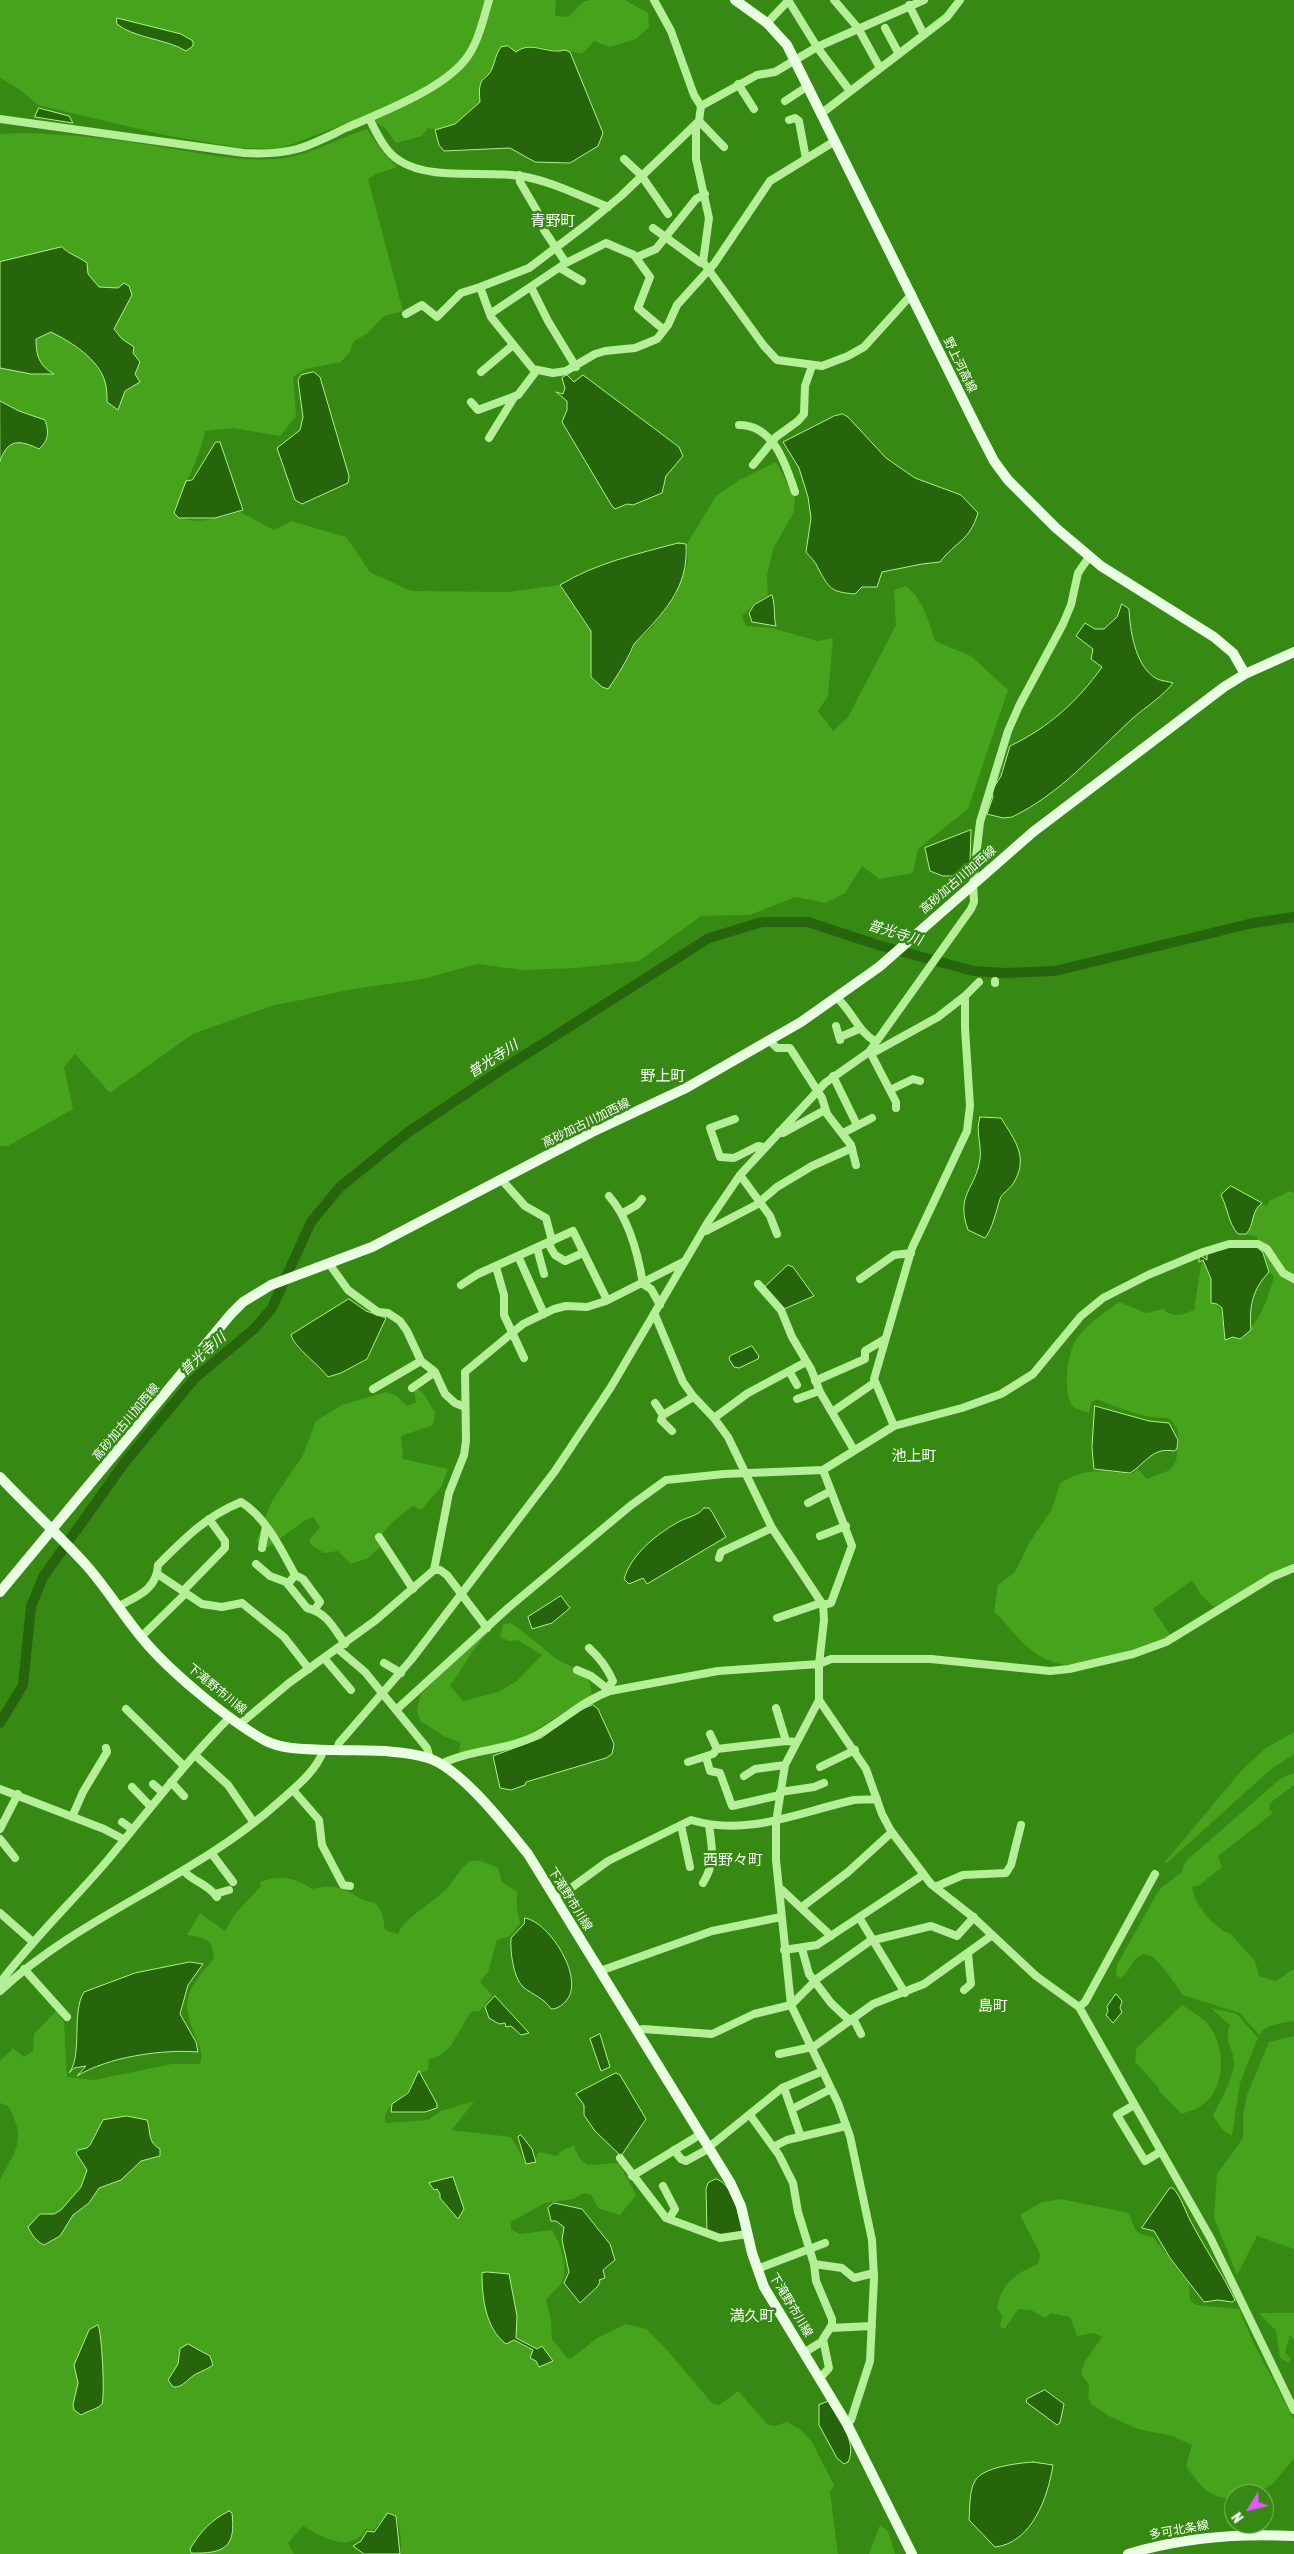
<!DOCTYPE html>
<meta charset="utf-8">
<style>
body{margin:0}
#map{position:relative;width:1294px;height:2554px;overflow:hidden;background:#368913;font-family:"Asap Condensed",sans-serif}
canvas{display:block}
.north{position:absolute;left:1224px;top:2484px;width:50px;height:50px;box-sizing:border-box;background:#368913;border:1px solid #86b871;border-radius:50%;rotate:234deg;font-size:14px;font-weight:700;line-height:20px;text-align:center;color:#fff}
.north::after{content:'';display:block;margin:auto;width:18px;height:22px;background:#e558ff;clip-path:polygon(50% 0,100% 100%,50% 72%,0 100%)}
</style>
<div id="map">
<canvas width="1294" height="2554"></canvas>
<div class="north">N</div>
</div>
<script>
const ctx = document.querySelector('canvas').getContext('2d');
ctx.lineJoin = 'round';
function paint(path, color) { ctx.fillStyle = color; ctx.fill(path, 'evenodd'); }
function trace(path, color, width, dash) { ctx.strokeStyle = color; ctx.lineWidth = width; ctx.lineCap = dash ? 'butt' : 'round'; ctx.setLineDash(dash || []); ctx.stroke(path); }
function label(font, color, halo, rows, align = 'center') {
  ctx.font = font + ' "Asap Condensed","Noto Sans JP",sans-serif'; ctx.lineWidth = 5; ctx.setLineDash([]); ctx.textBaseline = 'middle'; ctx.strokeStyle = halo; ctx.fillStyle = color; for (const [text, x, y, turn = 0] of rows) {
    ctx.save(); ctx.translate(x, y); ctx.rotate((+turn || 0) * Math.PI / 180); ctx.textAlign = isNaN(turn) ? turn : align; if (halo) ctx.strokeText(text, 0, 0); ctx.fillText(text, 0, 0); ctx.restore();
  }
}
const green = new Path2D(`
 M0 0H556L555 16 568 17 583 2 590 0H625L648 13 649 27 636 39 610 47 594 41 582 54 565 50 560 51C546 49 527 42 516 52L508 46 501 47C496 54 496 58 493 66 487 83 476 73 480 102 466 116 449 134 428 128L422 136 396 143 384 127 362 117 280 149 241 148 164 135 38 105 19 89 0 78Z
 M367 129 381 150 397 167 376 174 368 179 403 311 384 316 368 333 354 341 349 353 341 362 305 369 293 377 296 416 280 436 234 428 205 431C200 459 183 486 174 512 188 529 222 517 240 512L274 530 291 521 346 537 370 572 411 591 507 592 559 585 591 631 590 677 602 687 608 689 632 652 634 644 651 629 675 597 688 562 687 544 716 496 739 480 776 462 795 498 794 512 773 549 767 576 768 595 754 604 742 616 746 626 772 628 818 641 833 638 828 696 818 711 833 731 848 717 896 625 894 590 906 586C924 601 928 620 935 641L971 656 1008 690 968 809 918 849 913 873 879 879 862 866 845 893 826 903 795 897 750 915 701 916 639 961 577 968 523 970 477 964 423 979 354 989 271 1006 193 1034 110 1093 75 1054 64 1067 73 1109 8 1146H0V134C55 131 112 139 167 148 206 154 244 163 284 158 312 154 339 138 367 129Z
 M1290 1191 1294 1193V1565L1214 1607 1201 1595 1192 1580 1153 1609 1171 1636C1139 1649 1102 1665 1067 1665 1059 1665 1045 1659 1038 1655 1020 1643 1009 1626 994 1611L998 1585 1015 1572 1029 1543 1052 1509 1060 1483C1088 1467 1101 1471 1132 1474L1138 1469 1147 1479 1170 1470 1176 1461 1179 1440 1177 1428 1169 1418C1144 1419 1119 1408 1096 1399L1091 1403 1089 1413C1084 1411 1078 1410 1074 1407 1062 1396 1067 1357 1074 1344 1082 1327 1104 1313 1119 1302L1146 1313 1163 1309C1174 1318 1181 1315 1194 1310L1202 1259 1211 1280V1303C1225 1305 1223 1327 1225 1340L1233 1338 1241 1339C1258 1324 1268 1300 1274 1277 1265 1268 1266 1256 1257 1246V1237L1246 1234C1255 1224 1250 1212 1262 1204L1267 1206 1269 1201Z
 M415 1387 424 1394 435 1413 433 1425 401 1436 403 1459 448 1469 441 1487 421 1510 413 1506C401 1515 388 1524 380 1538L382 1545 368 1558 351 1564 338 1551 324 1553 310 1544V1539L320 1527 313 1517 304 1521 267 1548 256 1542 272 1501 303 1455 316 1421 342 1405 386 1392 397 1396 407 1406 416 1402 414 1392Z
 M511 1623C525 1633 539 1644 551 1655 561 1664 578 1667 586 1676 590 1681 591 1688 592 1695L523 1738 459 1754 460 1742C445 1739 434 1729 420 1721L417 1709 421 1694 488 1628 492 1630C475 1643 464 1667 450 1686L463 1701 498 1692 517 1681 542 1655 518 1640 509 1641 500 1637 503 1625Z
 M1294 1732V1754L1270 1770 1167 1863 1165 1862 1242 1770 1266 1748Z
 M1294 1773V1785L1270 1803 1269 1809 1273 1813 1218 1856 1222 1867 1198 1886H1192L1195 1899 1208 1918 1223 1931 1230 1933 1255 1961 1259 1976 1276 1981 1294 1969V2021C1281 2023 1267 2024 1259 2035L1240 2013 1183 1995 1166 1971 1153 1957 1143 1954C1131 1959 1130 1973 1120 1978L1116 1974 1117 1965 1156 1895 1161 1888 1181 1873 1186 1861 1280 1779Z
 M470 1861H481L498 1868 502 1882 517 1892V1909L520 1923 510 1936 497 1940 488 1972 480 1982 492 1995 480 2011 471 2012C458 2030 452 2056 429 2059L428 2070 421 2073 419 2071C415 2078 412 2086 407 2092 397 2104 384 2105 385 2123L428 2120 441 2111 474 2101 452 2130 511 2137 526 2164 536 2162 537 2154 540 2152 557 2156 560 2152 574 2145 579 2158 588 2165 619 2163 636 2195 620 2215 598 2208 591 2195 585 2193 573 2199 545 2203 511 2222V2229L519 2234 552 2230C561 2243 568 2268 562 2282 559 2288 550 2293 546 2300L551 2320 552 2339 567 2358 571 2359 597 2338 626 2324 646 2329 667 2350 713 2404 719 2405 738 2391 768 2425 775 2426 787 2422 801 2430 812 2442 834 2485 830 2492 838 2554H401V2539L397 2516 389 2512 373 2530 366 2529C351 2554 323 2538 303 2526L288 2543 294 2554H0V2180C16 2149 27 2139 8 2106L0 2103V2061L13 2048 24 2057 33 2051 34 2034 56 2011 64 2022 67 2077 94 2080 172 2064H200C203 2054 201 2049 196 2038 179 1998 188 1990 214 1958L211 1943 200 1937 187 1935 200 1913 225 1931 235 1914 261 1886 260 1882C279 1875 295 1877 312 1889 333 1883 342 1888 360 1898 366 1902 374 1901 378 1906 383 1912 384 1923 385 1930L398 1934C404 1918 431 1904 444 1891 454 1882 459 1869 470 1861Z
 M1182 2005C1192 2012 1203 2017 1210 2027 1225 2047 1226 2084 1206 2102 1200 2108 1190 2111 1182 2114L1159 2091V2088L1135 2062 1136 2049Z
 M1211 2008 1237 2014 1258 2038 1240 2083 1232 2136 1223 2130 1213 2116C1220 2100 1233 2081 1234 2063 1234 2049 1223 2040 1230 2025Z
 M1294 2036V2249L1257 2236 1237 2275 1214 2218 1217 2174 1243 2138V2116L1247 2095 1269 2042Z
 M1061 2199 1129 2213 1135 2230 1140 2234 1153 2237 1189 2284 1190 2300 1196 2305 1239 2309 1253 2342 1294 2419V2458L1273 2484 1255 2494H1234V2498C1209 2500 1199 2484 1186 2466L1192 2445 1172 2436 1138 2429 1109 2416 1091 2404 1088 2397 1089 2385 1081 2374 1084 2363 1102 2337 1094 2333 1077 2336 1070 2317 1051 2313 1045 2318 1031 2310 1018 2309 1005 2329 1000 2327 1002 2315 997 2309C1000 2284 1016 2273 1038 2264L1040 2254 1020 2215 1042 2202Z
 M1259 2313H1294V2339L1290 2336 1285 2352 1291 2359 1289 2363 1280 2358 1276 2331Z
 M880 2525 888 2531 895 2554H869Z`);
const water = new Path2D(`
 M117 18 181 34 193 41V46L186 51C167 39 133 38 117 24Z
 M508 46 516 52C531 40 548 55 565 50L570 52 603 133 598 146 570 163 535 162 510 148 444 151 439 145 435 130 455 124 480 102C477 72 487 84 493 66 496 58 496 54 501 47Z
 M39 108 69 116 73 123 35 117Z
 M62 247C70 255 78 256 87 263L88 274 99 287 118 288 124 283 129 286 132 295 114 329 122 339 134 347 133 353 140 362 135 374 140 382 125 391 118 410 107 402C107 396 107 388 105 382 99 359 71 342 51 332L36 339C36 355 39 366 54 374H31L0 368V262Z
 M314 372 320 377 349 476 348 483 302 504 295 500 277 448 300 430 303 417 298 380 301 375Z
 M567 375 574 382 583 375 679 447 683 456 666 476 662 493 633 505 627 504 615 509 612 506 562 422 567 410V401L556 392 563 394 565 388 562 378Z
 M0 401 19 411 45 420C49 432 49 440 39 449 20 440 8 438 0 461Z
 M843 414 848 417 886 458 915 478 961 495 978 513C969 542 956 541 940 562L922 564 882 572 877 587H862L855 594C830 592 829 588 818 568 816 562 810 557 806 552L811 518 808 497 799 468 783 442 834 416Z
 M216 442H220L243 510 215 518H179L174 513 186 481 192 480Z
 M678 543 686 544C689 589 663 613 635 643 632 646 632 650 630 653 624 665 616 678 608 689L602 687 591 677V631L560 585C596 563 637 554 678 543Z
 M772 595C776 608 773 615 776 626L752 622 749 613 754 605Z
 M1122 604 1129 609C1130 630 1135 664 1154 677 1159 681 1167 681 1173 683 1162 697 1147 706 1133 718 1095 753 1060 794 1012 817L1003 818 987 814 993 797 992 790 1001 776 1010 746C1048 728 1078 701 1102 667L1091 659 1093 649 1076 636 1085 623 1095 629H1104L1117 617Z
 M971 830 970 862 953 876H943L930 871 925 848Z
 M980 1117 1001 1118C1016 1142 1029 1158 1013 1184 1009 1190 1002 1193 1000 1199 996 1211 993 1228 985 1238L968 1230C955 1194 976 1189 980 1159 982 1144 975 1132 980 1117Z
 M1231 1186 1262 1203C1250 1212 1255 1225 1246 1234H1238C1228 1223 1228 1208 1221 1195Z
 M1257 1246 1263 1253 1269 1272C1252 1290 1249 1307 1251 1330L1240 1339 1233 1337 1225 1340 1222 1308 1217 1304 1211 1303V1279L1203 1260 1199 1262V1258L1201 1256 1207 1260V1253L1220 1247Z
 M788 1265 793 1267 814 1296 784 1309 765 1287Z
 M349 1299 366 1311 386 1318 367 1359 341 1373 328 1377C320 1366 293 1346 291 1335Z
 M752 1346 759 1356 758 1359 739 1368 734 1367 729 1359 730 1356Z
 M1095 1406 1149 1421 1169 1423 1178 1440 1177 1449 1174 1451C1152 1447 1146 1463 1130 1473L1094 1469 1092 1448Z
 M704 1508H709L712 1512 726 1537 647 1584 643 1578 629 1584 624 1579C631 1554 658 1533 680 1521 688 1517 698 1516 704 1508Z
 M561 1596 570 1608 552 1623 532 1629 528 1617Z
 M593 1705 598 1709 614 1744 612 1754 606 1758 526 1782 525 1785 511 1790 500 1788 493 1756 541 1738 578 1711Z
 M525 1918C550 1922 587 1981 565 2002 561 2006 557 2009 551 2009 544 1998 533 1995 523 1987 513 1977 510 1951 511 1938L524 1924Z
 M190 1962 203 1964 188 1985 180 2014 196 2042 198 2052C162 2049 108 2057 77 2076L86 2066 74 2068 69 2073C83 2055 71 2013 84 1992L135 1973Z
 M1116 1994 1122 2001 1120 2008 1122 2012 1113 2023 1106 2015 1108 2011 1107 2007Z
 M495 1996 529 2033 521 2035 511 2026 506 2027 505 2023 499 2024 489 2018 485 2007Z
 M600 2034 610 2067 601 2071 590 2039Z
 M419 2071 437 2104V2108L425 2112H391L392 2104 408 2093Z
 M616 2073 620 2075 646 2119 621 2156 595 2131 584 2115V2105L576 2094Z
 M127 2116 147 2120C151 2131 147 2142 160 2149V2156L141 2161 121 2180 99 2188 89 2203 73 2215 60 2236 44 2245C37 2242 31 2234 28 2227L40 2214H54L61 2210 81 2187 87 2170 76 2153 78 2150 87 2148 90 2145 103 2120Z
 M521 2135 532 2149 536 2162 526 2164 518 2137Z
 M453 2177 464 2209 458 2219 440 2198V2194L437 2189 434 2190 429 2183Z
 M716 2179C733 2183 739 2216 743 2231L720 2236 707 2231 706 2189 708 2183Z
 M1170 2188H1173C1182 2198 1185 2211 1191 2222 1205 2249 1222 2273 1235 2300L1232 2302 1218 2300 1204 2302 1170 2258 1154 2231 1142 2228Z
 M554 2203 582 2209 610 2244 615 2260 603 2270 605 2278 599 2280 600 2282 598 2286 580 2303 564 2283 569 2272 562 2240 564 2227 556 2221H551L548 2208Z
 M487 2272 509 2274 517 2316 516 2338 537 2349 542 2346 553 2361 539 2367 536 2361 530 2358 533 2350 514 2340 506 2344C485 2328 482 2297 482 2273Z
 M98 2325C102 2331 105 2397 102 2404 98 2409 87 2411 81 2415L74 2410 73 2405 78 2383 74 2365 89 2330Z
 M188 2344 210 2356 213 2365C208 2369 202 2371 196 2374 188 2378 183 2388 173 2387L168 2380 178 2364 180 2349Z
 M1045 2390 1064 2404 1060 2423 1057 2425 1026 2402 1027 2399Z
 M830 2401C838 2417 858 2443 848 2462L844 2464 837 2458 819 2425V2405Z
 M1033 2462 1053 2465C1048 2497 1032 2543 995 2547L969 2520C970 2508 969 2491 975 2481 982 2467 1019 2463 1033 2462Z
 M229 2511 232 2513C236 2547 225 2554 191 2553L190 2549C200 2532 211 2520 229 2511Z
 M388 2513 396 2516 400 2554H364L353 2546 361 2541 367 2531 374 2532Z`);
const river = new Path2D(`
 M0 1723 23 1685 31 1607 43 1577 125 1462 195 1378 254 1329 272 1308 311 1222 340 1187 407 1133 498 1072 709 938 762 922H808L878 945 973 971 1006 973 1055 971 1253 923 1294 917`);
const minor = new Path2D(`
 M654 0 671 31 694 95 701 106
 M788 0 817 47 850 91
 M834 0 858 28 880 68
 M909 5 924 35
 M767 23 789 0
 M885 28 899 54
 M738 84 754 109
 M785 101 808 86
 M822 113 934 27 947 17 960 0
 M369 118C377 134 385 152 400 161 431 181 485 170 521 176 551 181 580 196 608 207
 M0 119 244 153C262 154 279 154 297 149 314 144 331 135 346 128 382 112 441 90 465 60 478 44 483 20 489 0
 M789 120 795 118 799 121 806 159
 M699 121 724 147
 M696 124V159L709 218 703 262 764 346 777 360 822 366 848 356 864 347 912 294
 M835 141 770 181 714 264 677 305 668 325 657 339 635 348 605 351 595 354 566 371 553 373 533 369 491 317 480 287 529 268 587 224 621 196 696 124 699 121 701 106 757 75 775 72 817 47 924 0
 M624 159 641 175 668 214
 M519 175 520 182 537 211 544 230 566 263
 M653 228 701 263 703 262
 M637 257 656 249 696 199 705 194
 M560 268 582 281
 M531 287 548 321 576 367
 M406 314 422 305 437 317 461 293 480 287
 M490 314 566 263 606 243 634 255 650 277 638 308 664 330
 M481 372 513 345
 M471 402 478 410 518 395 537 370
 M739 425C774 425 786 465 795 492
 M489 438 515 396
 M753 465 776 437 798 421 804 414 805 386 812 366
 M995 983V981
 M837 998C853 1012 857 1031 876 1042
 M836 1026 840 1040
 M840 1037 859 1029
 M769 1040 777 1048H790L822 1098 827 1114 851 1145 856 1165
 M869 1052 871 1054 938 1017 965 996
 M871 1054 896 1102V1108
 M833 1076 857 1125
 M890 1090 913 1079 920 1081
 M735 1119 710 1128 720 1157 734 1158 758 1146 764 1147
 M779 1132 783 1133 825 1110
 M843 1133 872 1118
 M740 1175 770 1216 777 1234
 M501 1179 525 1206 546 1218 552 1241
 M609 1196C629 1219 638 1253 643 1284L651 1289 660 1305
 M623 1213 637 1205 642 1199
 M703 1230 706 1231 756 1205 777 1187 812 1166 852 1148
 M548 1243 555 1255 565 1261 583 1253
 M537 1248 544 1274
 M518 1256 544 1314
 M330 1265 348 1290 378 1312 388 1313 400 1321 407 1331 421 1361 435 1372 445 1394 455 1403 465 1407
 M496 1267 504 1295V1315L524 1358
 M860 1279 894 1255 911 1253
 M758 1284 781 1310 792 1337 811 1369 820 1392 854 1450
 M461 1285 478 1274 573 1231 607 1300
 M655 1315 683 1382 693 1396 714 1418 728 1437 772 1528 823 1605 824 1620 819 1664V1700L866 1769 882 1814 891 1831 931 1884 973 1917 1036 1976 1079 2007
 M789 1371 797 1385
 M815 1381 865 1359V1351L885 1339
 M412 1388 435 1372
 M373 1389 421 1361
 M797 1399 819 1391
 M655 1403 663 1415 661 1420 672 1431
 M832 1412 874 1383
 M663 1415 693 1397
 M714 1418 748 1393 806 1362
 M894 1426 874 1379 912 1248 967 1131 970 1106 965 1028V996L979 982
 M808 1503 831 1491
 M820 1536 846 1526
 M379 1537 413 1589
 M262 1548 266 1527
 M719 1558 721 1552 772 1528
 M256 1564 270 1576 286 1582 307 1608C327 1613 333 1627 345 1644
 M434 1570H440L447 1575 487 1628
 M159 1575 202 1604 222 1607 242 1603 284 1637 309 1669
 M295 1575 303 1579 320 1602 315 1609
 M183 1591 225 1548V1541L209 1519
 M823 1605 831 1603 852 1546 823 1470
 M119 1606C138 1596 157 1589 158 1565 185 1538 205 1517 241 1502 266 1517 282 1551 295 1575L288 1584
 M777 1618 821 1603
 M141 1637 186 1593
 M589 1648C600 1658 607 1667 613 1681L607 1689
 M338 1649 365 1672 427 1748 430 1759
 M324 1658 351 1690
 M384 1663 401 1673
 M577 1670 591 1676 610 1691
 M819 1700 785 1765 776 1822V1860L791 2005 838 2103 850 2136 872 2240 874 2278 870 2361 851 2420 847 2424
 M776 1708 786 1741
 M126 1709 184 1766
 M396 1710 508 1608 630 1506 666 1480 724 1474 823 1470 894 1426 962 1408 1001 1394 1033 1374 1081 1316 1103 1298 1148 1275 1203 1252 1229 1244H1258L1267 1249 1283 1273 1294 1279
 M240 1724 289 1683 376 1620 434 1570 449 1493 464 1455 466 1441 465 1372 523 1324 554 1309 566 1306 587 1307 606 1301 685 1261
 M710 1734 717 1749
 M337 1750 339 1743 411 1660 555 1471 611 1387 708 1222 740 1175 825 1083 869 1052 971 909 974 902 973 884 980 822 1008 731 1019 706 1063 624 1071 605 1078 573 1089 557
 M195 1755 228 1785 254 1823
 M706 1757 710 1771 720 1773 732 1806 780 1795
 M688 1762 713 1754 717 1749 786 1741 796 1742
 M441 1764C471 1749 507 1751 537 1735 563 1721 582 1701 610 1691L718 1671 819 1664 831 1659H931L1050 1671 1069 1669 1133 1654 1166 1642 1272 1577 1294 1568
 M820 1767 855 1750
 M744 1776 755 1769 785 1765
 M171 1782 184 1796
 M153 1784 162 1792
 M132 1787 151 1807
 M0 1789 104 1829 123 1839
 M293 1790 319 1820 322 1845 343 1885 350 1886
 M780 1792 814 1787 824 1783
 M72 1817 83 1792 107 1752 106 1748
 M122 1822 132 1829
 M681 1825 690 1867
 M0 1829 18 1794
 M0 1839 15 1858
 M212 1854 233 1882
 M184 1871C194 1883 205 1881 217 1897
 M1155 1874 1085 2002 1079 2007 1211 2239 1294 2410
 M703 1883C716 1861 712 1849 709 1825
 M935 1887 963 1875 1006 1873 1011 1865 1021 1825
 M779 1890H782L831 1936
 M215 1894 229 1890
 M556 1899 608 1861 691 1820C748 1837 799 1812 854 1800 862 1799 870 1800 877 1799
 M802 1907 848 1872 892 1832
 M0 1913 33 1942
 M860 1919 905 1993
 M802 1949 809 1974 831 2003 849 2020
 M784 1950 817 1945 923 1875
 M24 1969 67 2017
 M600 1971 712 1931 781 1917
 M0 1983C32 1940 71 1903 106 1862 147 1813 185 1762 230 1717
 M964 1990 971 1984 968 1954
 M0 1991C83 1914 195 1878 280 1801 297 1786 315 1772 324 1750
 M853 2018 861 2034
 M638 2031 643 2029 712 2034 754 2014 791 2005 818 1978 870 1941 931 1926 957 1936 974 1917
 M812 2048 873 2004 924 1984 991 1936
 M779 2054 812 2047
 M784 2088 801 2137
 M1134 2105 1117 2115 1145 2161 1160 2152
 M792 2109 831 2089
 M750 2115 779 2155 793 2183 798 2212 814 2264 816 2281 832 2319V2325L823 2339 829 2368 820 2378
 M709 2147 782 2088 823 2071
 M773 2147 787 2140 846 2126
 M674 2150 681 2159 686 2161 710 2148
 M620 2158 666 2218 720 2238 748 2234
 M632 2176 701 2134
 M663 2186 675 2209 669 2219
 M814 2264 842 2268 854 2278 874 2273
 M757 2269 825 2243
 M830 2328 872 2326
 M805 2352 823 2341`);
const major = new Path2D(`
 M735 0 767 23 787 45 977 428 994 461 1008 480 1056 528 1101 566 1214 637 1233 653 1245 674
 M0 1477C28 1507 59 1535 87 1566 107 1589 123 1615 142 1638 169 1671 227 1719 264 1740 285 1751 311 1749 334 1750 364 1751 399 1749 428 1758 461 1768 506 1827 528 1854L730 2182 741 2206 752 2253 764 2287 847 2424 912 2554
 M0 1592 231 1314 243 1302 271 1285 372 1247 592 1132 686 1088 801 1022 879 967 1033 832 1224 687 1245 674 1294 652
 M1128 2554C1183 2537 1237 2533 1294 2536`);
const streetNames = [
 ["野上河高線",960,365,64],
 ["高砂加古川加西線",958,880,-41],
 ["高砂加古川加西線",586,1123,-26],
 ["高砂加古川加西線",126,1422,-50],
 ["下滝野市川線",217,1689,39],
 ["下滝野市川線",570,1899,58],
 ["下滝野市川線",791,2305,59],
 ["多可北条線",1179,2530,-10]
];
const waterNames = [
 ["普光寺川",895,933,17],
 ["普光寺川",493,1059,-33],
 ["普光寺川",203,1354,-42]
];
const quarterNames = [
 ["青野町",553,221],
 ["野上町",663,1076],
 ["池上町",914,1456],
 ["西野々町",733,1860],
 ["島町",993,2006],
 ["満久町",752,2316]
];
paint(green, '#46a31b');
paint(water, '#26650c');
trace(water, '#adf38b', 1);
trace(river, '#26650c', 10);
trace(minor, '#b5f099', 8);
trace(major, '#e9ffe2', 10);
label('12px', '#fff', '#368913', streetNames);
label('italic 14px', '#fff', '#368913', waterNames);
label('15px', '#fff', '#368913', quarterNames);
</script>
